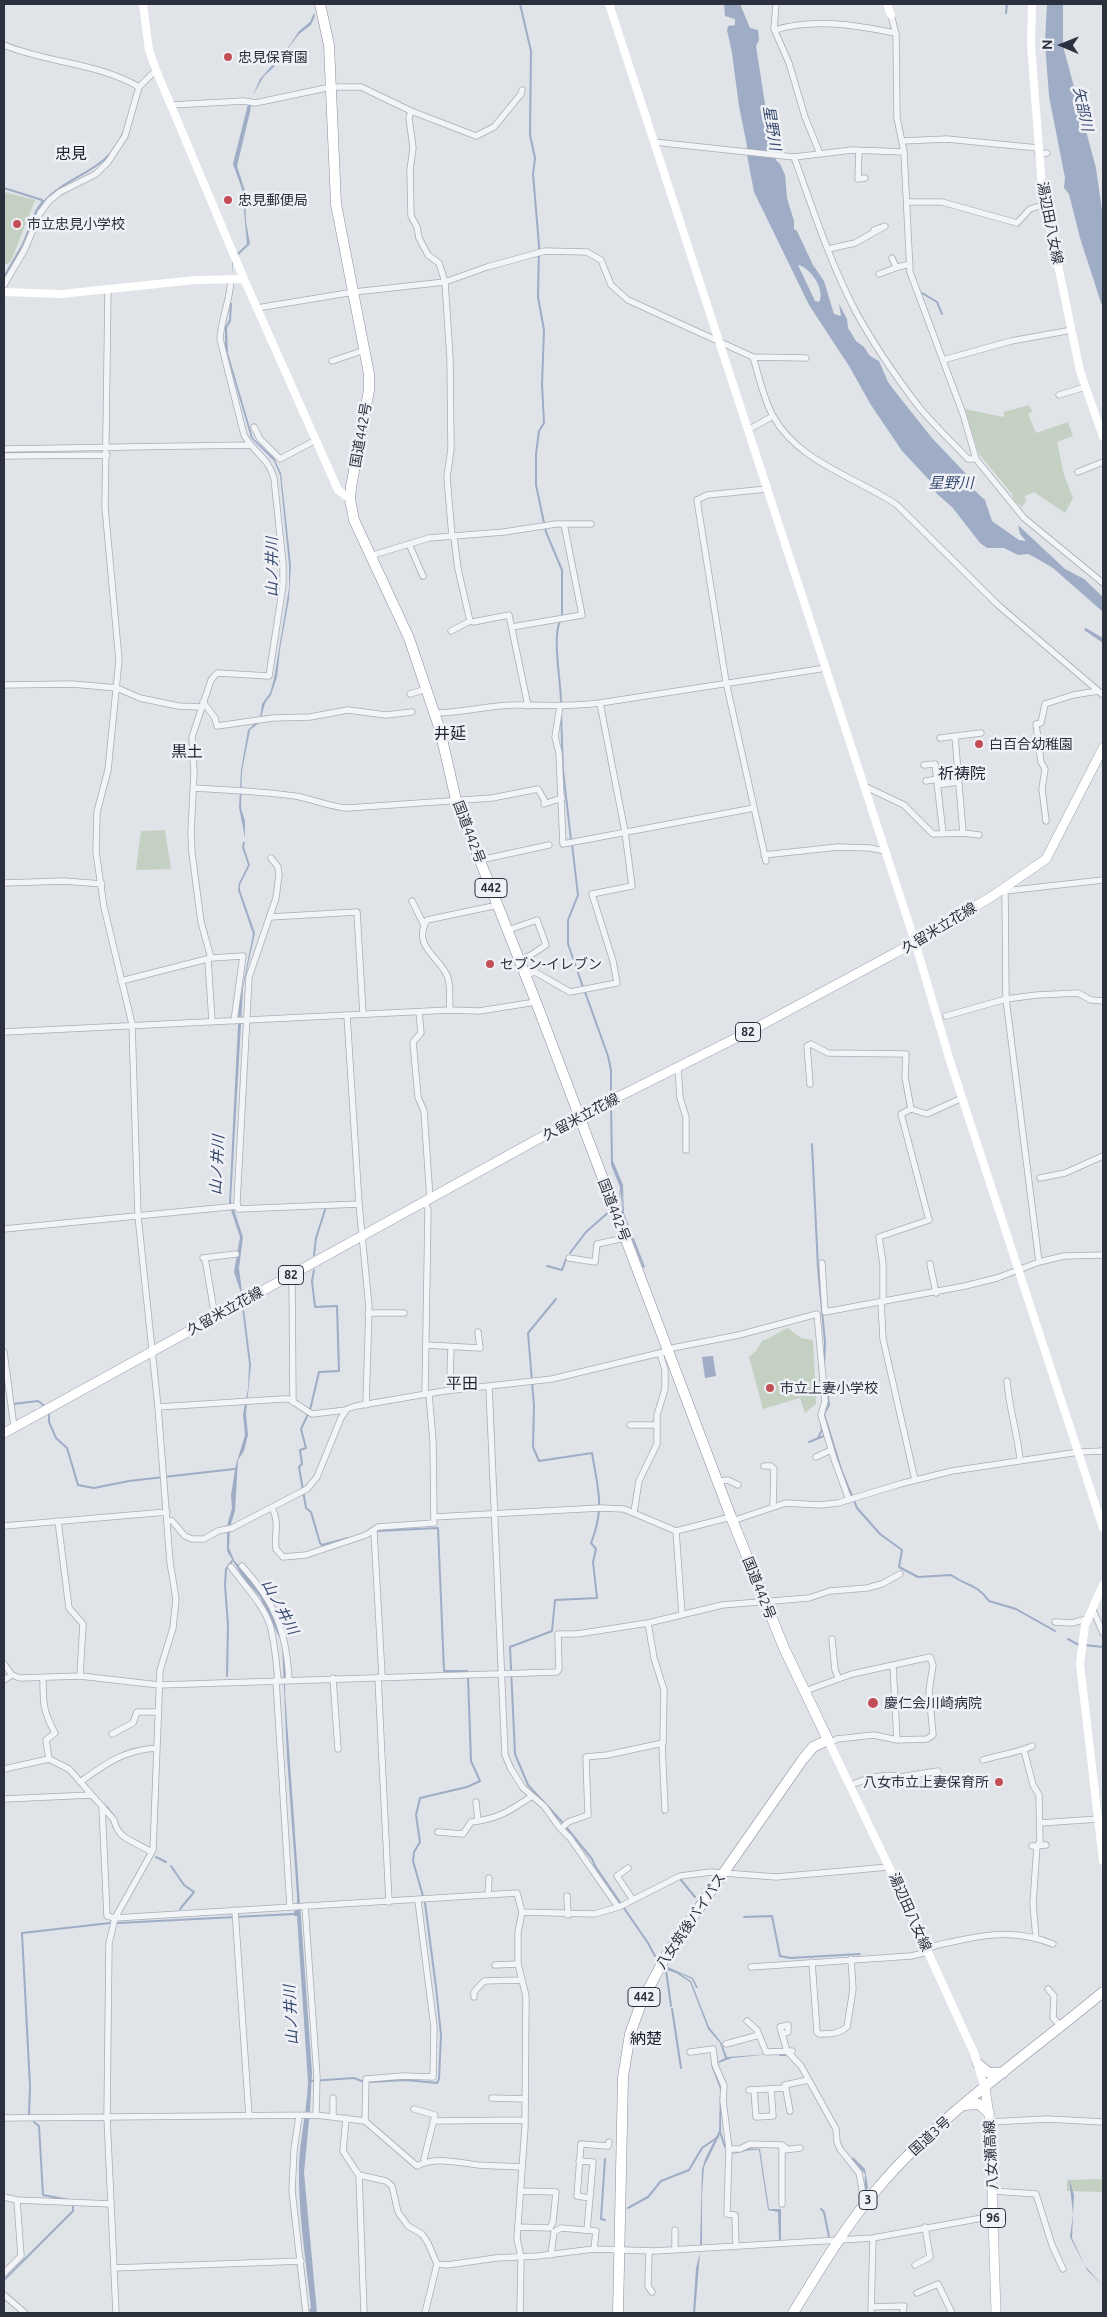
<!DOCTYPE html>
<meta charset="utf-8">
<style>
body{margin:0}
#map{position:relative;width:1107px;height:2317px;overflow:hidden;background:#e0e3e8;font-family:Ubuntu,sans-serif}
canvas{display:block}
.frame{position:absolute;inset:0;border:5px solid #2a303e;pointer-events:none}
.north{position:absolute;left:1037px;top:20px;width:50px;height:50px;-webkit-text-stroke:4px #f0f1f6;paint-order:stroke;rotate:271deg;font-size:14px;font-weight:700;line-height:20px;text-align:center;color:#2a303e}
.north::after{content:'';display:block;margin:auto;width:18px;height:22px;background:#2a303e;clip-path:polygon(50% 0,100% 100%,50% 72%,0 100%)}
</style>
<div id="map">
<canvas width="1107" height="2317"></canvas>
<div class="frame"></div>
<div class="north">N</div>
</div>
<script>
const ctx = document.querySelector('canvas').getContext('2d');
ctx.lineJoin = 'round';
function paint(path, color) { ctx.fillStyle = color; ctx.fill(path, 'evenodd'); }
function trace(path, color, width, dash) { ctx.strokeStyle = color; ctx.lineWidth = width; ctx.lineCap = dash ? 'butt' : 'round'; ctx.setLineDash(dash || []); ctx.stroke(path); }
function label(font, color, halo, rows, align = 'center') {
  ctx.font = font + ' Ubuntu,"Noto Sans JP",sans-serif'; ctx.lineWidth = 5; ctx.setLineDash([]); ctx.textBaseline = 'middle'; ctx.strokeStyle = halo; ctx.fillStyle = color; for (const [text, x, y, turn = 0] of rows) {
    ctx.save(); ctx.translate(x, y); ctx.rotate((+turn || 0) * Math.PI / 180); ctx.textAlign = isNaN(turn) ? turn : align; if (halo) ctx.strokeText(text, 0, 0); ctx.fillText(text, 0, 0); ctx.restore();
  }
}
const green = new Path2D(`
 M4 192 35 200 11 261 7 264H4Z
 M1029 405 1032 412 1028 414 1036 433 1068 422 1073 436 1057 442 1064 475 1073 498 1065 513 1034 492 1025 496 1026 501 1022 507 1014 500 1012 494 979 454 965 409 1004 417V412Z
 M165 830 171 869 136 870 141 831Z
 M788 1328 801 1338 813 1340 816 1404 805 1413 800 1398 763 1409 749 1357 756 1351 762 1341C772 1338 778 1332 788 1328Z
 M1103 2179V2192L1067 2191V2180Z`);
const water = new Path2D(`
 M724 4H740L750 28 758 30 759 40 756 46 771 143 776 160 780 164 785 175 787 198 794 221V229L797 231 813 265 824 281 834 314 841 316 839 304 847 319 848 328 856 341 864 347 870 356 879 361 888 382 897 394 932 438 968 476 974 490 985 500 992 521 1019 540 1026 541 1020 534 1018 525 1065 569 1084 579 1103 597V612L1053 568 1036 558 1028 554 1018 555 1004 548H987L980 543 952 507 936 493 933 484 902 451 871 405 849 366 809 305 754 192 747 155V146L739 106 732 53 727 30 728 26 735 25V19L725 16ZM798 265C810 267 826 290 819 302L815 301Z
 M1047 4H1063V46L1096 168 1103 218V309L1080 238 1069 194 1064 188 1065 178 1049 96 1045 43Z
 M314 13 315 16 311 25 299 34 274 67 264 76 253 95 260 79 290 45 299 31 310 22Z
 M248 104 251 105 250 112 237 166 245 191 246 222 250 244 233 260 232 275V258L247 244 242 189 233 164Z
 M41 199 46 202 37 213 19 254 4 279V275L22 244 35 211 41 202Z
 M230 303H232L231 321 227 328 228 353 253 438 274 458 281 473 291 565 289 599 280 649 277 677 271 695 265 703 260 722 250 730 242 771 241 808 245 821V838L239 807 241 770 248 730 260 718 262 704 270 693 274 679 289 588V565L280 475 274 461 251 438 235 383 225 348V327L229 320Z
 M1086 628 1103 638V643L1084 630Z
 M243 842H245L244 847 250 865 240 885V890L255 933 243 988 231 1201 243 1237 239 1268 251 1365 246 1414 248 1435 244 1451 238 1460 235 1511 230 1527 229 1548 234 1560 256 1586 279 1623 285 1654V1693L312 2073 310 2110 304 2173 317 2313H311L309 2310 311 2308C306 2261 298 2213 299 2166 300 2138 307 2110 308 2082L297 1916H294V1911L297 1910V1895L287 1757 282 1643 260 1597 244 1579 227 1551V1526L232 1508 231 1495 235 1470H233L235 1468 245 1435 243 1414 248 1389 249 1364 240 1290 234 1272 240 1237 229 1204 239 1005 253 934 238 890 239 883 248 865 242 847Z
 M611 1160 613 1161 623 1185 624 1213 645 1267 643 1268 622 1213 623 1192 621 1207V1191L619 1202 620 1187 611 1165Z
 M713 1356 716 1376 705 1378 702 1357Z
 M668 1967 693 1978 698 1988H696L692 1979 679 1973 691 1981 709 2027 721 2042 727 2057 772 2054 732 2058 713 2065 721 2087V2132L704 2167 702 2195V2246H700L702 2169 706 2157 719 2131 720 2089 711 2065 725 2058 720 2043 708 2029 690 1982 676 1973 667 1970Z
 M746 2148 760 2149 769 2209H781V2241H779L778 2212 768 2210 759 2150C748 2149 741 2153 731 2154Z
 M853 2157 865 2169 868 2188 864 2193 865 2174 852 2159Z
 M1069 2178 1074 2195 1072 2238 1085 2266 1103 2286 1087 2270 1070 2237 1073 2214Z
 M700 2253 695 2313H693L696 2268Z`);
const stream = new Path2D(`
 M520 4 531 51 530 135 535 158 533 174 539 245 538 297 544 330 542 384 544 423 539 431 536 454V485L546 532 562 570V617
 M1006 13 1007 4
 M4 188 42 200
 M43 203C67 174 108 173 124 131
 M922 293 937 302 942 314
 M560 621C552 638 561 681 561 703
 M561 713 563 770 571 840
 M572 844 578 895 568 920V944L583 987
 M585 992 608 1056 611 1070V1097
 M611 1105 612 1162
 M812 1144 818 1268 825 1342 824 1366
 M570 1253 586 1232 611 1210
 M314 1255 316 1238 326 1207
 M547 1266 562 1270 566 1259
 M314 1270 312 1281 315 1307 337 1306 339 1371 319 1372 310 1410 301 1429 306 1448 300 1450 302 1464 299 1467 306 1508 311 1512 320 1543 322 1545 348 1538
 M556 1299 528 1333 534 1406 533 1447 539 1461 592 1453C598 1489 605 1508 591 1543L596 1549 593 1562 597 1598 555 1600 552 1631 510 1647 515 1754 528 1785 563 1823
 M819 1361 822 1396
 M827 1388 829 1405 824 1414 842 1472 857 1508 880 1534 902 1550 899 1567 918 1577 951 1575C968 1587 976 1583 989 1601L1016 1609 1055 1631
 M13 1404 38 1401 46 1407
 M49 1413V1422L56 1438 67 1448 78 1485 94 1488 129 1481 234 1469
 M818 1438 822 1430 821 1423
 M809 1442 824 1436
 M377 1531 438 1528 444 1671H467
 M1068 1639 1079 1645
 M1084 1645 1103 1647
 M227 1676 228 1625 225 1585 226 1569 232 1561
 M107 1807 116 1819
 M566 1827 592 1859 595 1866 648 1943 655 1956
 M156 1857 166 1862
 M171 1866 184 1885 194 1892 180 1909
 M681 1880 695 1897
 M744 1917 772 1916 780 1956 790 1958 860 1954
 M118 1923 294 1914
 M666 1970 671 2006
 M672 2009 681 2068
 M780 2055H785
 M310 2081 354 2078 364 2082
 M369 2082 406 2080 437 2083 439 2079 441 2035 436 1987 425 1903 413 1861 414 1852 420 1842 416 1815 420 1798 467 1787 480 1781 471 1761 468 1677
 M29 2114 30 2086 22 1933 110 1923
 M34 2122 39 2126 43 2195 69 2200
 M720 2132 725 2147
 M628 2208 648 2197 661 2181 689 2170 702 2148 718 2137
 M821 2209 824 2212 829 2237
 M605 2220 601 2219 605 2159
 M4 2280 73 2211V2206`);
const street = new Path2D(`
 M776 4 774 29 789 63 805 117 820 154
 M891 15 896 34 897 118 904 152 910 272 963 414 976 459 1024 518 1103 583
 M775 30C814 18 856 25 895 33
 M4 45C47 63 99 63 139 87
 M171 105 244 101 255 103 331 87H361L411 111 476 136 494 127 521 94 522 90
 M411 111 409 118 413 148 410 170 411 216 417 227 419 238 428 255 439 263 445 282 450 358 451 449 447 477 452 537
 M902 141 947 139 1038 148
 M654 142 794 157 852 150 904 152
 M859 150 858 179 865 178
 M1038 154 1047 153
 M794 157C813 209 830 263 856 312 874 345 896 377 919 407 934 425 952 442 968 459H976
 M907 202H942L1017 223 1030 209 1046 204
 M828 249 855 243 885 226 874 230
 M892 258 895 265 898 267 910 264
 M879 274 898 267
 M4 285 25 249 40 213 49 201 60 192 96 174 108 162 125 136 139 87 156 70
 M108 289 105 507 119 660 108 770 97 812 96 852 104 907 132 1024 138 1216 158 1407 170 1562 176 1599 173 1628 160 1670 153 1850 115 1918 109 1943 107 2117 116 2313
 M257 308 354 292 445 282 487 267 545 251 587 252 601 260 611 285 628 300 753 357C759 376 763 398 773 416 798 462 856 477 897 505L998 605 1103 695
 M753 357 806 358
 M943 360 1011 341 1072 330
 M332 361 365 350
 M1059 395 1085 387
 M254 427 260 439 280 459 316 440
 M748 430 773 416
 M4 449 250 445
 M4 456 107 455
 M1078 472 1103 462
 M409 544 423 576
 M370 556 429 538 504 532 556 524H591
 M470 621 473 622 509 615 528 706
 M512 627 582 615 564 524
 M451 631 470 621 458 569 454 537
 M4 685 72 684 117 688 140 698 178 706 201 707
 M410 694 423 690
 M203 702 215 718 217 726 273 718 310 717 348 710 386 715 412 712
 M560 706 555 737 559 753 563 844 754 808
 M435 713C462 713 489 705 515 705 544 705 572 707 600 703L826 668
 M955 736 963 833
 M940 738 981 733
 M924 765 935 764 943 834
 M926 781 937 779
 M937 785 958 782
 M864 786 904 805 933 834 963 833 979 835
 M193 788C227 790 262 791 295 796 313 799 330 807 348 808L492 798 538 789 546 803
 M544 804 562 798
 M1046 821 1042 789 1045 769 1041 762 1036 724 1041 723 1045 704 1073 695 1098 691
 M764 855 838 847 870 848 885 851
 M271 858 278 867 279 875 276 898 249 977 237 1202 238 1209 359 1204
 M480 860 549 845
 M766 861 726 682 697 500 707 495 767 489
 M4 883 64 881 102 884
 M1005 887 1006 999 1039 1262
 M1005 891 1103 880
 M412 901 424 925
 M270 917 357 912 363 1014
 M508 930 537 920 546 945 531 955 519 960
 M211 958 201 922 192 853 191 833 194 773 192 737 211 680 217 673 269 676 283 585V564L274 478C268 457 254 453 244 435L220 339C221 319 230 301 231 280
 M208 960 212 1021
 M525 975 535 972 570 992 617 983 613 961 592 894 632 886 625 832 600 703
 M121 981 211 958 243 956 234 1021
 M450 1010C449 1001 451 988 448 978 442 958 411 947 427 920L498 905
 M419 1012 421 1033 413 1042 418 1097 424 1111 430 1199
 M347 1015 359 1204 369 1307 366 1405
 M946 1016 1006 999 1037 995 1078 993 1091 1000 1103 1001
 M4 1032 450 1010 479 1011 536 1002
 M678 1067 680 1098 686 1117V1150
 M810 1084 807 1046 811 1044 828 1053 906 1054 905 1077 911 1109 927 1114 962 1098
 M1040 1178 1065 1173 1103 1156
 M4 1229 238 1206
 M203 1258 236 1254
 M205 1258 215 1317
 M569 1258 595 1262 597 1244 625 1238
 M822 1263 825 1312 965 1286 997 1278 1039 1262 1064 1256 1103 1255
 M930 1264 936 1293
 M292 1274 293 1402
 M883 1302V1264L879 1237 929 1220 901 1114 911 1109
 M881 1303 883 1339 915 1480
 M368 1313H404
 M426 1345 480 1348 478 1332
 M451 1347 450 1377 453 1390
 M667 1349 739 1335 817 1314 825 1401 821 1415 834 1459 849 1500
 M4 1352 14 1427
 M1007 1381C1009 1409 1018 1434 1020 1460
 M489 1387 505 1755 511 1769 523 1788 544 1806 559 1827 570 1838 618 1907
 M425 1394 428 1210 425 1201
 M158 1407 283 1399H289L312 1414 346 1410
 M630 1425H657
 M816 1457 831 1450
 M764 1466H771L774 1469 773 1506
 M718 1481 728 1480 738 1485
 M272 1508C280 1522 274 1534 276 1549L283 1557 306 1555 366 1535 378 1527 434 1523 433 1441 429 1394
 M634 1512 639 1481 657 1444V1415L665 1389V1370L660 1353
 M434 1517 600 1508 624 1509 676 1531 731 1517
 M168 1520 172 1521 185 1536 192 1539H204L218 1531 232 1528 307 1489 317 1477 341 1418 347 1409 356 1406 444 1391 552 1379 668 1351
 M58 1521 69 1608 83 1624 80 1676
 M732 1521 786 1503 820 1505 838 1503 900 1484 952 1471 1079 1452 1103 1451
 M4 1526 167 1512
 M676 1531 682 1615
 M374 1532 382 1676
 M242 1566C275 1602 286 1630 289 1679
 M231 1567C244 1585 263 1604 270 1625 275 1643 276 1661 278 1680
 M1092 1608 1103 1633
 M1055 1622 1072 1623 1087 1619
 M832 1639 835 1670 839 1679
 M4 1664 12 1675 20 1678 80 1676 159 1685 557 1672 559 1669 558 1634H577L648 1623 722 1605 809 1598 830 1591 867 1588 882 1584 900 1574
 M893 1666 897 1740
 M378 1677 389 1902
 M43 1678C43 1703 43 1711 55 1733L46 1740 49 1759
 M333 1678 338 1749
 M4 1680 12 1675
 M276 1680 290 1907
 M805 1691 852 1674 930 1657 933 1665 929 1691 933 1735 927 1739 897 1740 874 1735 837 1739 830 1743
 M112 1734 133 1723 137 1712H158
 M662 1744 665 1810
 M1024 1750 1033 1785 1039 1795 1040 1845
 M983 1760C995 1756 1024 1751 1032 1746
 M4 1769 49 1759 69 1769 114 1820C118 1840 135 1841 151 1852
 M80 1782C107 1763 124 1750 157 1748
 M850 1786C863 1779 887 1772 900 1777L938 1771
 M4 1799 91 1795
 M476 1802 478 1821
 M102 1806 107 1916 115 1918 517 1893 522 1912 518 1932V1964L526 1996 525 2127 517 2239 521 2257 520 2313
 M1040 1823 1098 1819
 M561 1829 568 1822 588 1815 586 1757 607 1755 663 1743 664 1690 654 1658 648 1623
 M438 1832 463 1834 471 1822C498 1819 510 1811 532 1796
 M1032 1846 1046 1845
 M628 1868 617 1876 633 1900
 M488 1895 489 1878
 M567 1896 568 1915
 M305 1906 317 2077 316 2115
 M235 1910 249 2116
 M522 1912 594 1914 619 1907 680 1876 711 1872 776 1877 889 1867
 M1036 1938 1033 1904 1037 1845
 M926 1949C937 1944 949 1943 961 1940 993 1933 1021 1931 1053 1944
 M812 1962 817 2032 819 2034C831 2034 838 2034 847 2027L853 1989 851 1959
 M495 1965 518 1964
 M751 1967 911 1956 928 1952
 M1048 1989 1054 1996 1053 2018 1061 2026
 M474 1997V1992L484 1981 520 1980
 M747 2021 757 2030 766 2052 792 2051
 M782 2034 788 2032V2025L780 2027 787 2051 801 2066 836 2129 837 2142 840 2149 859 2173 865 2205
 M726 2044 759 2035
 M690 2052 713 2049 715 2065 724 2086 723 2100 729 2149H740L750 2144 782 2145 787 2149
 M749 2090 786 2088
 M754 2090 756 2117 773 2116 771 2089
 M492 2098 525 2099
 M414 2109 435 2115 424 2159
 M790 2111 785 2085 808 2080
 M299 2116 294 2150 292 2191 306 2313
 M333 2117V2098
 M4 2118 316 2115 365 2121 417 2166C435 2156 460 2163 478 2165 493 2166 507 2166 521 2167
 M346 2118 343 2151 356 2171 359 2175 386 2181 392 2186 398 2212 408 2226 422 2234 428 2243 437 2264 425 2313
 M365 2121 366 2079 403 2076 433 2077 434 2027 418 1901
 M433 2121 525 2120
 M990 2122 1047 2119 1103 2122
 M782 2145V2204
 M729 2149 727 2214 735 2215 736 2247
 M784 2150 800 2148
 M579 2161 593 2162 587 2230
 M359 2175 364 2313
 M993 2191 1036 2194 1052 2245 1063 2269
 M4 2197 17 2200
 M590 2198 577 2196 581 2144 608 2146 609 2142
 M518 2227 550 2228 553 2222 556 2192 520 2191
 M675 2250V2230
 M649 2251 648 2286 652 2292
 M551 2255 554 2232 561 2228 596 2231 594 2249
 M437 2264 447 2265 496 2258 538 2256 594 2249 654 2251 873 2238 993 2216
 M915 2265 930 2257 925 2227
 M114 2268 301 2261
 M4 2273 21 2256 17 2200 111 2204
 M917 2293 938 2284 952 2313
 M4 2295 25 2313
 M871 2307 904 2306 903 2311
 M871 2313 873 2238`);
const secondary = new Path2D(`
 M143 4 149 50 156 70 244 279 338 490 350 499
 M609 4 915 942 950 1061 1103 1528
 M887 4 891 15
 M1032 4 1031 45 1042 188 1080 371 1103 437
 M4 292 61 294 196 280 244 279
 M1103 1585 1085 1625 1080 1664 1103 1861
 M828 1740 889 1867 974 2053 985 2088`);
const primary = new Path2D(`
 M4 1433 578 1117 754 1029 897 952 991 897 1046 859 1103 748
 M985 2088 990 2122 996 2313`);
const highway = new Path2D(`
 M320 4 329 45 336 204 369 374V390L351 487 350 499 354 520 409 638 440 730 456 800 536 1002 731 1517 784 1648 828 1740 813 1747 803 1759 667 1954 642 2001 630 2034 623 2077 618 2313
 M978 2064 989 2073H1003
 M965 2105 979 2104 989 2113
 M793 2313C819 2271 845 2226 878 2188 939 2115 1030 2053 1103 1992`);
const markers = [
 [228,57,5,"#c34f56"],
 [228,200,5,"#c34f56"],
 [17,224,5,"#c34f56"],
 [979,744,5,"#c34f56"],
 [490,964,5,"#c34f56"],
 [770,1388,5,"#c34f56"],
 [873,1703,6,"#c34f56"],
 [999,1782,5,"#c34f56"]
];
const shields = [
 [491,888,32],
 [748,1032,25],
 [291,1275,25],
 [644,1997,32],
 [868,2200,18],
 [993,2218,25]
];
const shieldNames = [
 ["442",491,888],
 ["82",748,1032],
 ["82",291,1275],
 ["442",644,1997],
 ["3",868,2200],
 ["96",993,2218]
];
const poiNames = [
 ["忠見保育園",238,57],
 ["忠見郵便局",238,200],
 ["市立忠見小学校",27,224],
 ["白百合幼稚園",989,744],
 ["セブン-イレブン",500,964],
 ["市立上妻小学校",780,1388],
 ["慶仁会川崎病院",884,1703],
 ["八女市立上妻保育所",989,1782,"right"]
];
const streetNames = [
 ["湯辺田八女線",1050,223,79],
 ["国道442号",361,435,-80],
 ["国道442号",469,832,69],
 ["久留米立花線",939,928,-31],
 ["久留米立花線",581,1117,-28],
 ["国道442号",614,1210,69],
 ["久留米立花線",225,1311,-29],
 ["国道442号",759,1588,68],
 ["湯辺田八女線",910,1912,66],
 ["八女筑後バイパス",691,1921,-56],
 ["国道3号",930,2136,-42],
 ["八女瀬高線",991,2155,-93]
];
const waterNames = [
 ["矢部川",1083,109,78],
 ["星野川",772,128,81],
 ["星野川",951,483],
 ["山ノ井川",272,567,-90],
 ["山ノ井川",217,1165,-87],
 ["山ノ井川",280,1607,62],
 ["山ノ井川",291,2015,-93]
];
const quarterNames = [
 ["忠見",71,154],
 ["井延",450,734],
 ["黒土",187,752],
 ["祈祷院",962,774],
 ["平田",462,1384],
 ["納楚",646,2039]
];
paint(green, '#c4d1c2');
paint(water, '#9eadc5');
trace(stream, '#9eadc5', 2);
trace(street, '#a9adb5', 7);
trace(primary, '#a0a6b3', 10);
trace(highway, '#898f9d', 11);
trace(street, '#f3f4f7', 5.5);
trace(secondary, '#fff', 8);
trace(primary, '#fff', 9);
trace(highway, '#fff', 10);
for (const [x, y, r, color] of markers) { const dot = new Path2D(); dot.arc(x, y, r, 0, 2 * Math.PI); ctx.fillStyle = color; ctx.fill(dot); trace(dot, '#f0f1f6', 2); }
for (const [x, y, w] of shields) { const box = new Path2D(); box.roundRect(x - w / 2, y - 9.5, w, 19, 4); ctx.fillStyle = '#f0f1f6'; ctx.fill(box); trace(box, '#2a303e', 1); }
label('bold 12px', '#2a303e', null, shieldNames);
label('14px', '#2a303e', '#f0f1f6', poiNames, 'left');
label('14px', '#2a303e', '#f0f1f6', streetNames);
label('italic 15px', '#384b6f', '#f0f1f6', waterNames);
label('16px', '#1c212f', '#f0f1f6', quarterNames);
</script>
